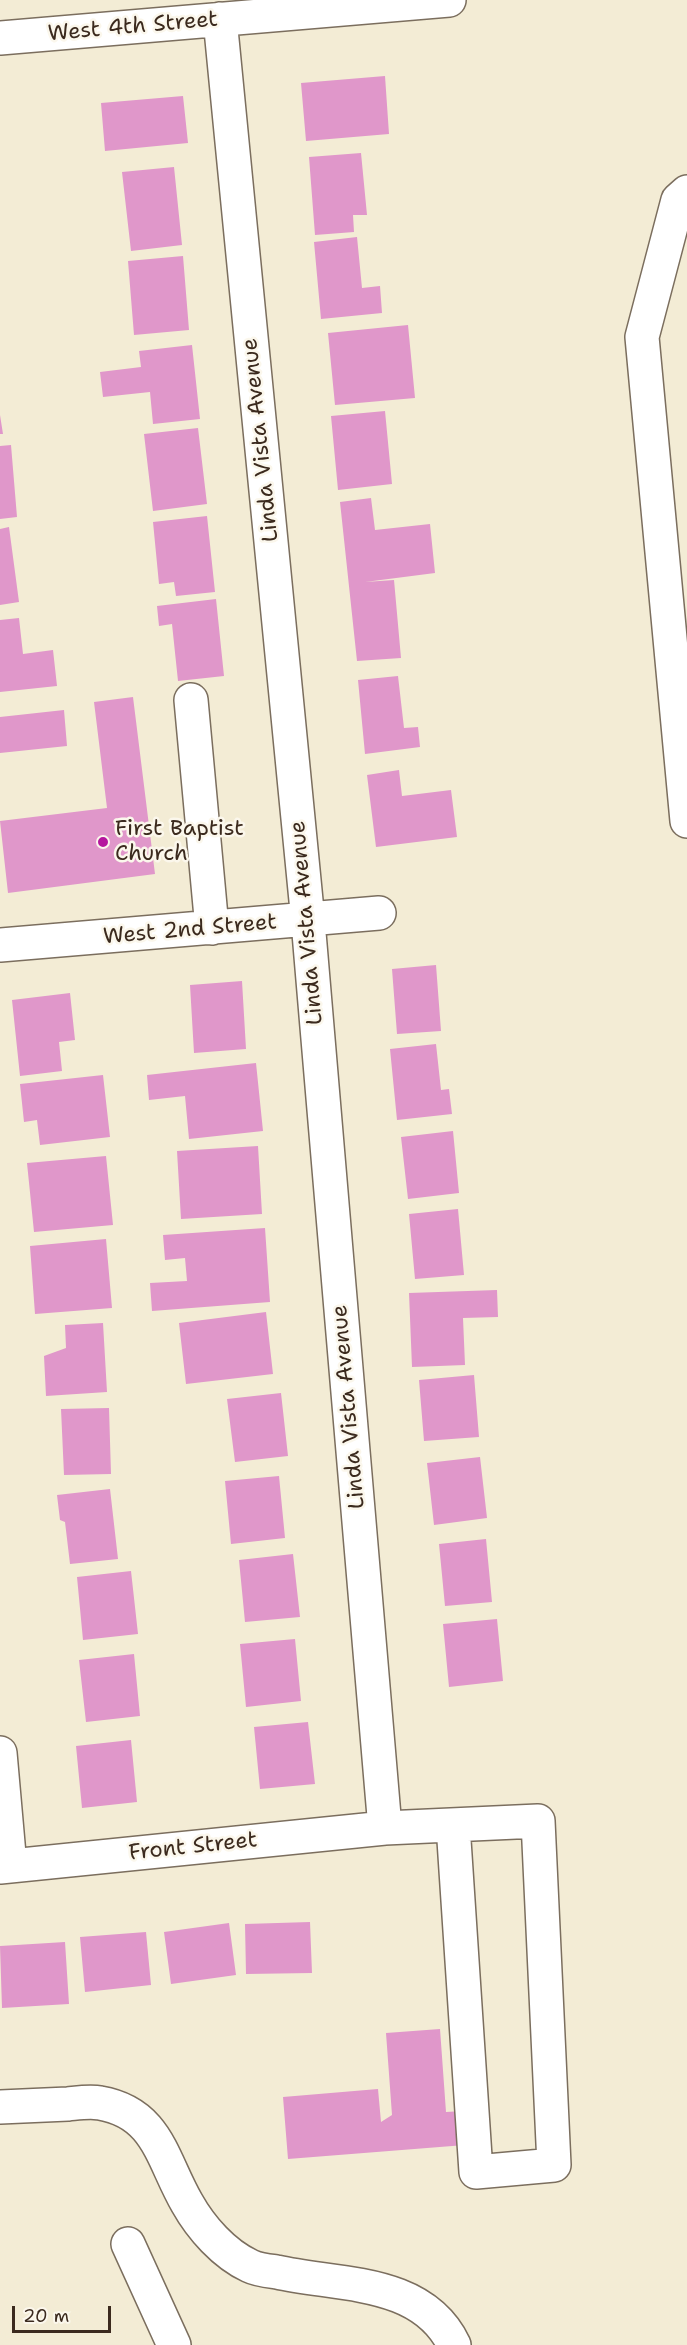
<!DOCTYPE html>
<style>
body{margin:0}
#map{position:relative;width:687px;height:2345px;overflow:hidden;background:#f3ecd5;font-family:"Shantell Sans",sans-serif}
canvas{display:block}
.scale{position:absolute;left:12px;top:2306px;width:99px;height:27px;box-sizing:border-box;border:3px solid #3b2a1e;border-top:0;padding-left:8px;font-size:18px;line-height:21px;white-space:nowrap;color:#3b2a1e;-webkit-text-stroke:4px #fbf7ec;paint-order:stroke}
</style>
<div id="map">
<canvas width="687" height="2345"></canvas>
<div class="scale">20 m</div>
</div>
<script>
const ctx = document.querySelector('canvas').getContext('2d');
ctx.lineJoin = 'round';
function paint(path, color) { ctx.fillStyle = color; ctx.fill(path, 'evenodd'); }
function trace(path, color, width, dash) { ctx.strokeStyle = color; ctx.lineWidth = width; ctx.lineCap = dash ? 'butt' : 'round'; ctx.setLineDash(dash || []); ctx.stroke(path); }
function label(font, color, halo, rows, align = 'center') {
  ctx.font = font + ' "Shantell Sans",sans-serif'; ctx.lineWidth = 5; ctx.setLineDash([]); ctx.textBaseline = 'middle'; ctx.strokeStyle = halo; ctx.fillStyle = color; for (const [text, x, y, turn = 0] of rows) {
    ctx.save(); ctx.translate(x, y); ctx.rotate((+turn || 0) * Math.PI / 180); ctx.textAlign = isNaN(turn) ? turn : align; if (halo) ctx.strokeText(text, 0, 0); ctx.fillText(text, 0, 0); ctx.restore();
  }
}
const building = new Path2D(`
 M385 76 389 134 306 141 301 83Z
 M183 96 188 143 105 151 101 103Z
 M361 153 367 215H353L354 232 315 235 309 157Z
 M174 167 182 245 131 251 122 172Z
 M357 237 362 288 380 286 382 313 321 319 314 242Z
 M183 256 189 330 134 335 128 261Z
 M408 325 415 398 335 405 328 333Z
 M192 345 200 419 153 424 150 392 103 397 100 372 141 367 139 351Z
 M385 411 392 484 338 490 331 416Z
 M0 415 3 434H0Z
 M198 428 207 504 153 511 144 434Z
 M11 445 17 517 0 519V446Z
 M371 498 375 530 430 524 435 573 365 582 394 580 401 658 357 661 340 502Z
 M207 516 215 592 176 596 174 582 159 584 153 522Z
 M9 527 19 602 0 605V529Z
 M216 599 224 676 178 681 172 624 159 626 157 606Z
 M19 618 23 654 53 650 57 686 0 692V620Z
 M398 676 404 728 418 727 420 747 365 754 358 680Z
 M133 697 155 874 8 893 0 821 107 808 94 702Z
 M64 710 67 746 0 753V717Z
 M399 770 402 796 451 790 457 837 376 847 367 775Z
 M436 965 441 1031 397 1034 392 969Z
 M242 981 246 1049 194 1053 190 985Z
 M70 993 75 1040 59 1042 62 1071 20 1076 12 1000Z
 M436 1044 441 1090 449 1089 452 1114 397 1120 390 1049Z
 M256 1063 263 1131 189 1139 185 1096 149 1100 147 1075Z
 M103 1075 110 1137 40 1145 37 1120 24 1122 20 1084Z
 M453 1131 459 1193 408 1199 401 1137Z
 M258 1146 262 1214 181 1219 177 1151Z
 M106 1156 113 1225 34 1232 27 1163Z
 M458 1209 464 1275 415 1279 409 1214Z
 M265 1228 270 1302 152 1311 150 1283 187 1281 185 1258 165 1260 163 1235Z
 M106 1239 112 1308 35 1314 30 1246Z
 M497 1290 498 1317 463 1318 465 1365 412 1367 409 1293Z
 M266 1312 273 1374 186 1384 179 1323Z
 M103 1323 107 1392 46 1396 44 1356 66 1348 65 1325Z
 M474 1375 479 1437 424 1441 419 1380Z
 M281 1393 288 1456 235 1462 227 1399Z
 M109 1408 111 1474 64 1475 61 1409Z
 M480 1457 487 1518 434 1525 427 1463Z
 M279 1476 285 1538 231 1544 225 1481Z
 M110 1489 118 1559 70 1564 65 1522 60 1520 57 1495Z
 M486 1539 492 1602 445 1606 439 1544Z
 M293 1554 300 1617 245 1622 239 1560Z
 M131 1571 138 1634 83 1640 77 1577Z
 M497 1619 503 1681 449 1687 443 1624Z
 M295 1639 301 1701 246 1707 240 1644Z
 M134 1654 140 1716 86 1722 79 1660Z
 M308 1722 315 1784 260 1789 254 1727Z
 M131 1740 137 1802 82 1808 76 1746Z
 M310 1922 312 1973 246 1974 245 1924Z
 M229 1923 236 1975 171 1984 164 1932Z
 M146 1932 151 1985 85 1992 80 1937Z
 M65 1942 69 2004 2 2008 0 1946Z
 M440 2029 446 2112 463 2111 465 2145 288 2159 283 2097 378 2089 381 2122 392 2115 386 2033Z`);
const minor = new Path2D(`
 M220 19 308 921 385 1828
 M0 38 449 0
 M687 192 678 200 642 337 687 821
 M191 700 212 928
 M0 945 379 913
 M0 1753 10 1866
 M0 1867 385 1828 538 1821 554 2165 476 2172 453 1825
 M0 2107C23 2106 45 2105 68 2104 78 2103 90 2101 100 2103 158 2113 162 2160 187 2203 201 2228 224 2254 250 2266 258 2270 269 2271 277 2272 337 2286 422 2278 454 2345
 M128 2244 174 2345`);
const markers = [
 [103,842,6,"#b5179e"]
];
const streetNames = [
 ["West 4th Street",133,27,-5],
 ["Linda Vista Avenue",261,440,-96],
 ["Linda Vista Avenue",307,923,-95],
 ["West 2nd Street",190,930,-5],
 ["Linda Vista Avenue",349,1407,-95],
 ["Front Street",193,1847,-6]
];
const poiNames = [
 ["First Baptist",115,829],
 ["Church",115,854]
];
paint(building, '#e097ca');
trace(minor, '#7b6e5e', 36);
trace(minor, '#fff', 33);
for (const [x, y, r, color] of markers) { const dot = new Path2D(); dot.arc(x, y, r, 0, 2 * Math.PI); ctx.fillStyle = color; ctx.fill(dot); trace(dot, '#fbf7ec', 2); }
label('22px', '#3b2a1e', '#fbf7ec', streetNames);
label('22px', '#3b2a1e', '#fbf7ec', poiNames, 'left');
</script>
